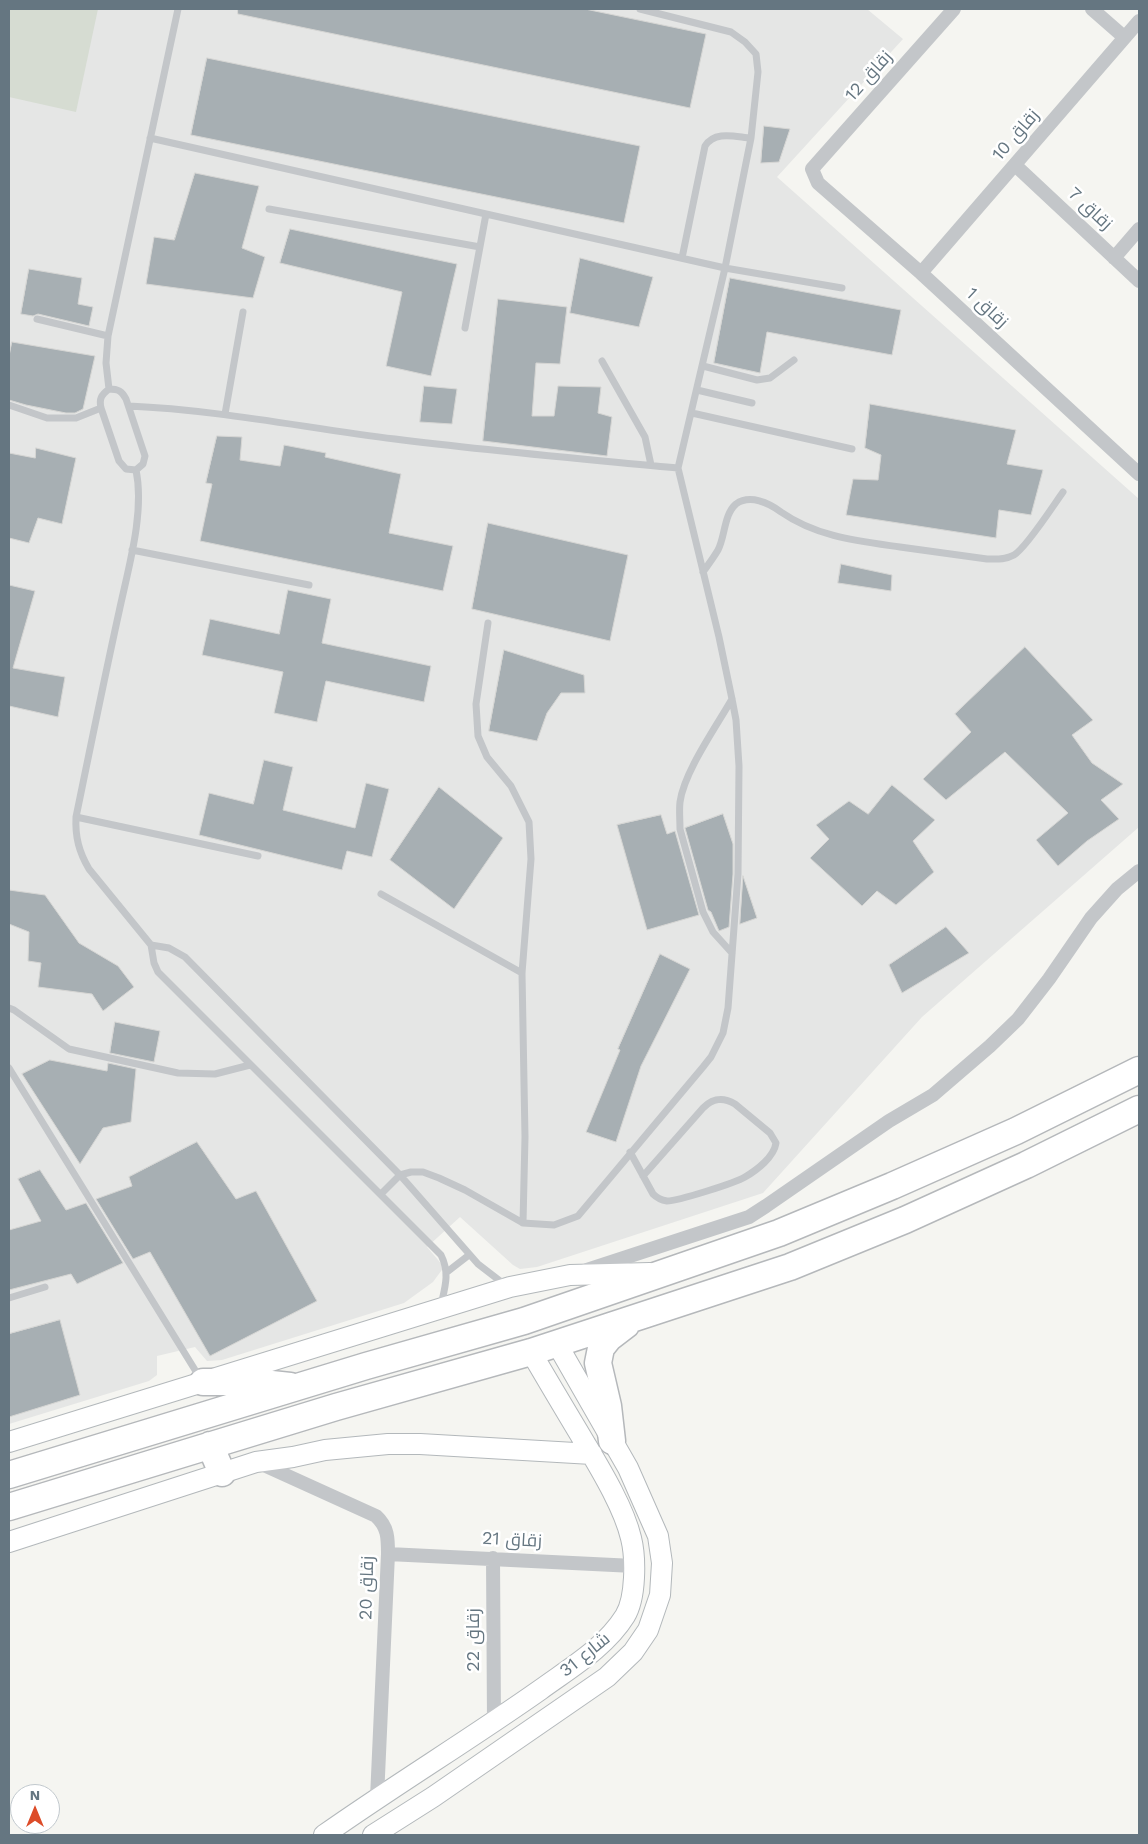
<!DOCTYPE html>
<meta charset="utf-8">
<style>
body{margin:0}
#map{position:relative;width:1148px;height:1844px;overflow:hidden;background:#f5f5f1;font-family:"Work Sans",sans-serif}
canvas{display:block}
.frame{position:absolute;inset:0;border:10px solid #657681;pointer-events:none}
.north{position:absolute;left:10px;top:1784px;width:50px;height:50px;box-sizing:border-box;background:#fff;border:1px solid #c1c8cd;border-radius:50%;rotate:0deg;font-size:14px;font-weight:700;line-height:20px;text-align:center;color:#657681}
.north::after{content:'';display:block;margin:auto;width:18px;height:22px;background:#dd4c29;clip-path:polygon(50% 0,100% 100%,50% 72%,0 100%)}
</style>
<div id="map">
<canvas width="1148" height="1844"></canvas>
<div class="frame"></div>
<div class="north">N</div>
</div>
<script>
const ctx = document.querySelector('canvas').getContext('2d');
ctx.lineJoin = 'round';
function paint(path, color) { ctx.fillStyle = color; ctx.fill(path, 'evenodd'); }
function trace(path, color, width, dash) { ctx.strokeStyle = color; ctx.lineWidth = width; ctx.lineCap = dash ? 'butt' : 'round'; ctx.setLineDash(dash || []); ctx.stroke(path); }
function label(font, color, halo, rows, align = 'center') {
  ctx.font = font + ' "Work Sans",Cairo,sans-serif'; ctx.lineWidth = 5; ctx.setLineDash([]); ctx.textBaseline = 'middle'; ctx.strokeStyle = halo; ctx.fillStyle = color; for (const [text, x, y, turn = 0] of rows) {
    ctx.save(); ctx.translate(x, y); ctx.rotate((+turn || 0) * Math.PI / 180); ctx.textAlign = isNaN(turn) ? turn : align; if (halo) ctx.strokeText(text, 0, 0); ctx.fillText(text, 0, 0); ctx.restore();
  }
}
const built = new Path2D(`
 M9 9H867L903 39 777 177 1139 499V827L922 1017 763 1193 537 1267 520 1269 513 1265 460 1217 427 1247 444 1267 433 1282 404 1303 222 1360 207 1361 195 1347 157 1356V1375L149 1381 9 1424Z`);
const green = new Path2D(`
 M9 9H98L76 112 9 97Z`);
const building = new Path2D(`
 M238 9H585L706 34 690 108 238 14Z
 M207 58 640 146 624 223 191 135Z
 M764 126 790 129 779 162 761 163Z
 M195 173 259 186 242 248 265 257 253 298 146 284 154 237 174 240Z
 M290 229 457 264 431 376 386 366 402 292 280 263Z
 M580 258 653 277 639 327 570 313Z
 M29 269 82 278 78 304 93 307 89 326 38 314 33 316 21 314Z
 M730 278 901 310 892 355 767 332 760 373 714 363Z
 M498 299 567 307 560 364 536 363 532 416H554L558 386 601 387 598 413 612 417 607 456 483 441Z
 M12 342 95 356 83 409 75 413H66L26 405 9 400V357Z
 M424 386 457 389 452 424 420 422Z
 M870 404 1016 430 1007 464 1043 470 1031 515 999 510 996 538 846 515 853 479 878 480 881 455 865 448Z
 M217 436 242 437 240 460 280 466 284 445 326 453 325 457 401 474 389 533 453 546 443 591 200 541 212 484 206 483Z
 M36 448 76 458 62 524 38 518 29 543 9 538V453L35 458Z
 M488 523 628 555 610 641 472 609Z
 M841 564 892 575 891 591 838 583Z
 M9 585 35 591 13 668 65 677 58 717 9 706Z
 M288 590 331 599 322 643 431 666 424 702 326 681 317 722 274 713 283 672 202 655 210 619 279 634Z
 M1025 647 1093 720 1072 735 1092 763 1123 784 1101 800 1119 819 1087 841 1058 866 1036 840 1068 813 1005 752 946 800 923 779 971 732 955 714Z
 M504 650 584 675 585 693H561L547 713 537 741 489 731Z
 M264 760 293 767 283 810 355 828 366 783 389 789 372 857 347 851 342 870 199 835 209 793 253 804Z
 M892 785 935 820 913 841 934 872 896 905 877 891 862 906 810 858 829 839 816 825 849 801 868 814Z
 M439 787 503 838 454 909 390 860Z
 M723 814 733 844V874L729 927 719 931 711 912 708 910 685 828Z
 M661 815 667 834 675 831 699 915 647 930 617 825Z
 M743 876 757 918 740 924Z
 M9 890 45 895 79 943 118 966 134 987 103 1011 92 994 38 987 41 963 28 961 29 932 9 924Z
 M946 927 969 953 902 993 889 965Z
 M660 954 690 969 641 1066 616 1142 586 1132 620 1050 618 1049Z
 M115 1022 160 1031 154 1062 110 1053Z
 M50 1060 107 1071 108 1063 136 1069 131 1122 103 1128 80 1164 22 1074Z
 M197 1142 236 1199 256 1191 317 1301 210 1356 150 1252 133 1259 96 1199 132 1186 129 1177Z
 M40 1170 66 1210 86 1203 123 1263 77 1284 71 1274 9 1290V1230L41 1221 18 1179Z
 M60 1320 80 1395 9 1417V1334Z`);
const lane = new Path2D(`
 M150 138 725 268 751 138 758 72 756 54 745 42 731 32 640 9
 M269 209 480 247
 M682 258 705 146C715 130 736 137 751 138
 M37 319 108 336
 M465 328 486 214
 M602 361 645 437 651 465
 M703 366 757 380 770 378 794 360
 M109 389 106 363 108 336 178 9
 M109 389C118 389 122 391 126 399L145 456 143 464 136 470 126 469 119 461 101 408C99 399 101 395 109 389Z
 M697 390 752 403
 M9 405 47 418H76L101 408
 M129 406C219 410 306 428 395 439 489 451 584 459 678 468
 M692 413 852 449
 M225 414 243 312
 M136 470C145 513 128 569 119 612 104 680 90 749 76 817 75 837 79 852 89 869L151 945 154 963 158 972 441 1255C450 1273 445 1287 441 1305
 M132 550 309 585
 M703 572C708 565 714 557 718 550 725 537 724 514 736 504 750 494 769 503 781 512 817 537 858 541 900 547 929 551 958 555 987 559 996 559 1005 560 1014 555 1026 548 1053 506 1063 492
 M488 623 476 704 478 736 487 757 511 786 529 822 531 859 522 973 525 1137 523 1223
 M76 817 258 856
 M381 894 522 973
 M151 945 169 948 185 957 400 1175 478 1264 504 1284
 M732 953 713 932 703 912 680 829C680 820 679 811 680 802 684 772 716 727 732 699
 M9 1008 14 1010 69 1049 178 1073 215 1074 250 1065
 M9 1068 200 1378
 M630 1152 653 1194C657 1198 661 1200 667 1201 678 1201 735 1183 745 1177 757 1170 774 1157 776 1143L770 1133 735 1104C723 1097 713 1098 703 1108L643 1176
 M381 1194 400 1175 411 1172H423L439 1178 465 1190 523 1223 554 1225 578 1216 703 1067 711 1057 723 1033 728 1008 738 874 739 766 736 720 732 699 719 637 678 468 725 268 842 288
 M447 1272 469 1255
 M9 1298 45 1287`);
const street = new Path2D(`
 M954 9 812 169 818 183 921 273 1139 474
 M1092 9 1124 37
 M1015 165 1139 281
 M1114 258 1139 229
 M921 273 1139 21
 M587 1270 749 1217 766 1206 889 1121 933 1095 990 1046 1018 1019 1049 979 1091 918 1117 889 1139 871
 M257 1462 376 1516C388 1527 388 1538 388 1554L377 1798
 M388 1554 634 1566
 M493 1558 494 1722`);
const secondary = new Path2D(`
 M9 1442 510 1287 570 1275 650 1273
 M9 1542 256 1462 293 1457 325 1450 388 1444H420L592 1454
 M324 1835C395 1785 469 1740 540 1690 570 1668 605 1648 625 1616 636 1598 636 1558 631 1538 624 1508 601 1470 585 1443 567 1413 549 1383 531 1352
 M373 1835 433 1797 607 1677 633 1652 648 1630 660 1595 662 1563 658 1536 628 1468 557 1344`);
const highway = new Path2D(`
 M203 1382H253L290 1386
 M612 1441 608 1406 598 1363 601 1348 609 1338 626 1325
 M210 1445 222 1473
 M9 1475 366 1366 524 1321 779 1233 892 1186 1016 1131 1139 1070
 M9 1507 336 1407 531 1352 790 1267 905 1220 1026 1165 1139 1109`);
const streetNames = [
 ["زقاق 12",869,76,-48],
 ["زقاق 10",1016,135,-49],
 ["زقاق 7",1090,209,43],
 ["زقاق 1",987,308,43],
 ["زقاق 21",512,1540,3],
 ["زقاق 20",367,1588,-88],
 ["زقاق 22",474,1640,-90],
 ["شارع 31",585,1655,-39]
];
paint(built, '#e5e6e5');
paint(green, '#d6dcd2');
paint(building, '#a7afb3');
trace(building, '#d6d6d4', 1);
trace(secondary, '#b3b8bb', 22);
trace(highway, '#b5b8bb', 29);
trace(lane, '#c3c6c9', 7);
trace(street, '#c3c6c9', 14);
trace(secondary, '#fff', 20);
trace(highway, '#fff', 26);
label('18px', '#657681', '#fff', streetNames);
</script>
